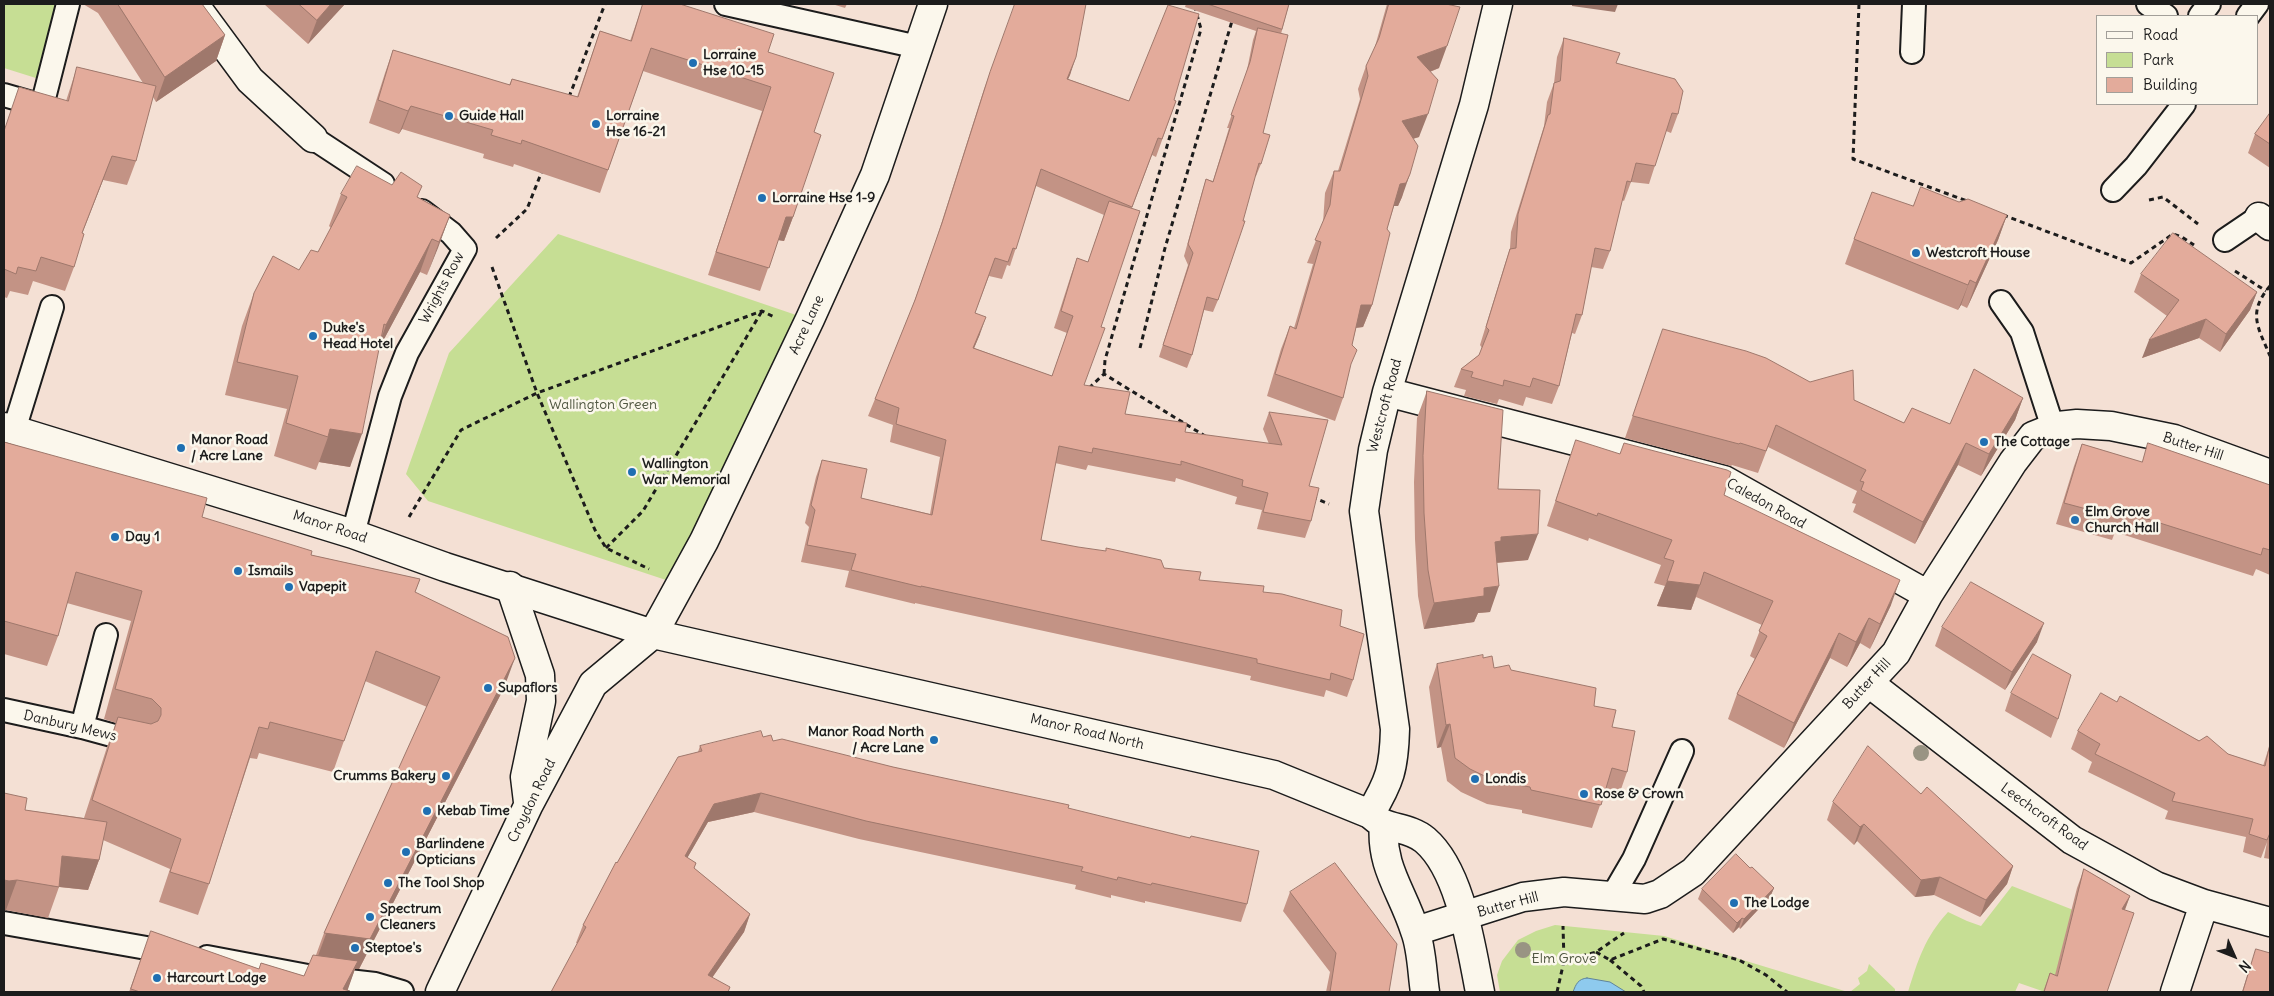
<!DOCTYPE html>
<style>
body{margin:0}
#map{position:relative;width:2274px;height:996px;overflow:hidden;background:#f4e0d4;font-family:Delius,sans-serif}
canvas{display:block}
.frame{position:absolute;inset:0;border:5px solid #1c1c1c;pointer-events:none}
.legend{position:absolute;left:2096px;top:15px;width:162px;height:90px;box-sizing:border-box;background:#fbf7ec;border:1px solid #a29f99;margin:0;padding:6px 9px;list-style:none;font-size:15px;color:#1c1c1c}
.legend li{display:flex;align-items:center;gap:10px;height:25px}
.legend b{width:25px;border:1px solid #a29f99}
.north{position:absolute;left:2209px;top:931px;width:50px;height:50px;-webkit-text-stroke:4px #fbf7ec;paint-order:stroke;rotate:134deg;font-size:14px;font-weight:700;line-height:20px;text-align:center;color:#1c1c1c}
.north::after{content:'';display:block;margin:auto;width:18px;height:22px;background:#1c1c1c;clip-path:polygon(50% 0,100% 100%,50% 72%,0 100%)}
</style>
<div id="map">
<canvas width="2274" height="996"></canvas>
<div class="frame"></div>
<ul class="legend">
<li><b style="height:6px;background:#fbf7ec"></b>Road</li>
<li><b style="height:14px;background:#c6de94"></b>Park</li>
<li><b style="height:14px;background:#e3ab9b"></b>Building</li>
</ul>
<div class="north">N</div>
</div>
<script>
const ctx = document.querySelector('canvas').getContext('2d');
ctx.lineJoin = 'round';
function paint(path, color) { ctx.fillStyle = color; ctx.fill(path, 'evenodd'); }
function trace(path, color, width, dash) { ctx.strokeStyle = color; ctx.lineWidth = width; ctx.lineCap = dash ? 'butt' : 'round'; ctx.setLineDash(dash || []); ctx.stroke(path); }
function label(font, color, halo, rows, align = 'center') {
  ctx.font = font + ' Delius,sans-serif'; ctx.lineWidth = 5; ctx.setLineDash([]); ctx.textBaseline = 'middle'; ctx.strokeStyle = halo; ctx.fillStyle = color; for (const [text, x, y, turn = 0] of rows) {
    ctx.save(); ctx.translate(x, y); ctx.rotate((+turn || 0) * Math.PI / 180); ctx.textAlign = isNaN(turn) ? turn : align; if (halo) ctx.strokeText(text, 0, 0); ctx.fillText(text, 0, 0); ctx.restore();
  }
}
const green = new Path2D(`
 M4 4H56L39 79 4 68Z
 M558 234 802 317 681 585 428 501 406 474 449 353Z
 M2012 886 2081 913 2069 956 2045 992 2019 983 2015 992H1908C1918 960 1925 937 1948 912L1967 921 1981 926Z
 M1555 925 1664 936 1848 992H1500L1497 975 1502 961 1518 940 1536 931Z
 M1869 964 1895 989V992H1850L1860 984 1858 978 1867 971Z`);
const water = new Path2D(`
 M1587 978 1610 982 1626 992H1573C1576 984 1578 979 1587 978Z`);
const path = new Path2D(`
 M1859 4 1853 159 1967 201
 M569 97 605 4
 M2149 200 2163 197 2198 224
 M2003 215 2131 263 2173 234 2182 237 2194 245
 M496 238 527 209 542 171
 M492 267 537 393 595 530 606 548 649 569
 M2235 271 2266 291
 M2270 286C2247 313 2258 327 2270 356
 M1140 348 1165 248 1232 21
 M1104 374 1105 360 1201 29 1194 4
 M1089 388 1104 374 1205 436
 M1312 497 1329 504
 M409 517 461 430 537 393 762 311 774 317
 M606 548 643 511 762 311
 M1596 952 1610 960 1663 939 1739 960 1766 975 1787 992
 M1610 960 1641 986 1644 992
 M1564 961 1596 952 1624 933
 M1557 992 1564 961 1563 926`);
const service = new Path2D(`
 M726 4 918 47
 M2148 4 2166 16
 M2200 16 2209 4
 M2248 16 2257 4
 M1912 52 1914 4
 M4 95 42 106 68 4
 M313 138 383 184
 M2113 190 2136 166 2184 104
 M2225 240 2259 217
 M2001 302 2022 332 2053 428
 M14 430 52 307
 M353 534 390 396 407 353 465 249 451 233 422 211
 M4 710 82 727 137 742
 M82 727 106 635
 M1613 895 1634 859 1682 751
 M4 923 175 953
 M207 957 313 977 375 984 402 992`);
const minor = new Path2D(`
 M194 4 250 80 313 138
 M2259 217 2270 226
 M1387 392 1724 480 1928 595
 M1869 683 2072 840 2156 886 2204 904 2270 922
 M1370 814C1390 781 1394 768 1395 729L1364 511 1373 450 1387 392 1474 105 1498 4
 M1416 931 1523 897 1564 892 1645 899 1660 894 1693 872 1896 653 1928 595 2013 462 2033 436 2058 426 2077 424 2111 426 2174 439 2270 474
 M2175 992 2204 904`);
const primary = new Path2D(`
 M4 427 353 534 445 567 653 634 1274 775 1370 814C1374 817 1378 821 1382 823 1395 829 1412 829 1425 840 1461 871 1471 947 1480 992
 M1384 824C1380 867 1403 892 1415 931 1422 949 1422 973 1425 992`);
const trunk = new Path2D(`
 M510 586 540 675 541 701 525 777 528 802
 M440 992 528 806 593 684 653 634 704 541 810 319 875 175 933 4`);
const trees = [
 [1921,753],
 [1523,950]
];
const wall = new Path2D(`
 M83 4H202L225 35 216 61 156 102 153 97 136 161 127 185 103 180 82 233 74 267 65 291 33 281 28 295 10 291 7 298 4 297V130L66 101 77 67 143 83 98 13Z
 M264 4H345L308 44Z
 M643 4H680L768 52 814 132 793 217 784 241 778 240 760 291 708 275 762 111 643 71 600 193 514 164 513 167 483 158 484 154 402 129 399 134 369 123 385 73 393 50 509 85 512 79 577 97 600 31 630 41Z
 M832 4H847L845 8Z
 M1013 4H1086L1070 75 1068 79 1129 101 1174 100 1176 101 1156 157 1152 155 1132 208 1101 327 1084 385 1125 414 1185 432 1269 444 1263 429 1269 412 1309 486 1311 521 1305 538 1257 529 1262 510 1235 504 1237 497 1176 478 1175 482 1088 465 1086 470 1055 463 1041 540 1164 568 1199 580 1263 592 1340 626 1353 680 1347 697 1326 690 1324 697 1250 680 1251 676 915 603V604L845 587 849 571 801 562 809 527 805 523 816 477 822 460 861 498 930 514 940 457 890 442 893 425 868 416 875 399 913 305 936 240 984 89 1015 5ZM1036 186 1104 215 1088 262 1077 258 1071 275 1054 328 1067 333 1052 376 974 348 980 334 975 313 989 276 1002 279 1007 265 1010 266Z
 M1186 4H1289L1281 34 1263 133 1261 164 1256 176H1255L1218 300 1213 312 1204 310 1192 355 1187 368 1159 357 1188 265 1184 256 1202 192 1206 179 1213 181 1229 128H1227L1246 75 1253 40 1256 31 1185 7Z
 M1387 4H1446L1439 68 1430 72 1419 137 1413 139 1402 197 1398 206H1394L1387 229 1372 305 1363 327 1356 328 1352 345 1349 372 1343 398 1335 421 1267 396 1281 349 1290 326 1294 328 1313 264 1307 263 1323 223 1325 193 1334 171H1338L1360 99 1358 89 1366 66 1374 50Z
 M1564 38 1616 63 1678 114 1671 133 1666 131 1649 184 1631 182 1624 201 1622 200 1610 251 1603 269 1591 267 1582 315 1575 334 1572 333 1559 386 1552 404 1526 397 1523 406 1499 399 1497 404 1464 396 1466 390 1454 387 1461 369 1479 355 1482 348 1480 345 1504 267 1510 248 1511 232 1544 126 1547 102 1554 83 1557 57Z
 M2270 113V168L2248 153 2255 134Z
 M392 185 418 197 450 215 427 275 420 272 379 348 350 467 319 462 316 470 274 456 287 409 225 395 242 326 254 293 299 270 318 252 331 228 329 226 341 194Z
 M1959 202 2007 215 1998 240 1967 308 1961 305 1958 310 1845 264 1854 239 1913 206Z
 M2141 274 2257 292 2250 310 2220 352 2199 338 2142 358 2167 316 2134 292Z
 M1663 329 1810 382 1854 400 1904 423 1950 424 2023 398 2015 420 1981 476 1958 465 1915 544 1853 512 1856 504 1852 503 1857 491 1768 447 1758 473 1732 465 1731 466 1625 438Z
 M1427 391 1498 489 1528 560 1497 563 1490 612 1478 613 1474 622 1424 629 1418 596 1415 539 1414 482 1417 418Z
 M1576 440 1724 495 1891 605 1870 649 1860 643 1847 667 1830 658 1784 748 1728 719 1737 694 1755 659 1750 656 1762 625 1696 597 1691 610 1657 606 1665 586 1654 583 1661 565 1589 538 1588 541 1547 526Z
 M4 442 202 517 311 555 420 579 415 592 504 688 359 969H355L347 990 349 992H129L151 931 259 969 261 963 304 976 316 955 324 933 427 707 365 681 333 772 259 753 257 759 250 758 209 884 198 915 159 902 170 869 103 840 99 860 88 890 59 887 48 918 6 910 4 911V793L25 810 84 818 107 747 116 723 104 719 131 621 67 603 58 636 47 666 4 654Z
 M2082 444 2141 462 2270 485V575L2256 569 2253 576 2115 532 2112 540 2056 524 2074 466Z
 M1942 627 2037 642 2005 690 1935 646Z
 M1483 658 1494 668 1511 670 1594 706 1612 727 1627 772 1619 795 1605 791 1592 828 1522 813V810L1487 804 1461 792 1447 781 1441 747 1437 748 1429 687 1437 664Z
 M2011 693 2058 719 2051 738 2005 711Z
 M2117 702 2228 754 2263 766 2270 744V859L2264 858 2267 842 2261 858 2243 852 2246 837 2165 819 2168 811 2088 772 2092 762 2071 749 2078 731Z
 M763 737 773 741 893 767 1068 808 1247 904 1241 922 1145 901V903L1111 895V898L1075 889 1076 885 859 839 754 812 708 822 687 858 696 863 694 868 750 914 744 932 712 978 576 943 583 925 617 863 698 752 700 746Z
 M1921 794 2013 866 2007 884 1980 917 1934 895 1915 897 1857 841 1854 845 1827 820 1833 802Z
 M1750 868 1774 888 1770 897 1740 929 1739 927 1733 933 1698 899 1702 889Z
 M2084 869 2130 896 2125 910 2111 979 2107 992H2043L2050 973 2055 975 2077 888Z
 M1290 892 1389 992H1326L1330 972 1283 911Z
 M2256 949 2270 992H2242L2250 967Z`);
const shadedWall = new Path2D(`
 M331 4H345L308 44 317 20Z
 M1572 4H1618L1615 12 1572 6Z
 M225 35 216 61 156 102 165 77Z
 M1447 46 1439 68 1408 80 1417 57Z
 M1076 57 1070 75 1060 96 1067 79Z
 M411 106 402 129 399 134 408 111Z
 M1428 114 1419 137 1393 144 1402 121Z
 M112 156 103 180 73 257 82 233Z
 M1410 174 1402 197 1398 206H1392L1400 184Z
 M450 215 438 248 427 275 439 242Z
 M2007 215 1998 240 1967 308 1976 283Z
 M786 217H793L784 241 778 240Z
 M432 239 420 272 374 358 386 325Z
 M1970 280 1961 305 1958 310Z
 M2257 292 2250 310 2220 352 2226 334Z
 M1361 305H1372L1363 327 1353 328Z
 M986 317 980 334 967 365 973 348Z
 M2206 319 2199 338 2142 358 2149 340Z
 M2023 398 2015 420 1981 476 1989 454Z
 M330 429 362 434 350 467 319 462 328 437Z
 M1966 443 1958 465 1915 544 1923 522Z
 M1538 534 1528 560 1493 563 1495 542 1501 537Z
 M1900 580 1891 605 1870 649 1880 624Z
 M1667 581 1700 585 1691 610 1657 606Z
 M1499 586 1490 612 1478 613 1474 622 1424 629 1434 603 1484 588Z
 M1869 618 1860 643 1847 667 1856 642Z
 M2044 623 2037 642 2005 690 2012 672Z
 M1839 633 1830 658 1784 748 1794 723Z
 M515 658 504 688 359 969H355L347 992 315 964 326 934Z
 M1450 724 1441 747 1437 748 1446 725Z
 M761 793 754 812 708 822 678 874 685 856 714 804Z
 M1864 824 1857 841 1854 845 1860 827Z
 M62 856 99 860 88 890 51 886Z
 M2013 866 2007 884 1980 917 1986 900Z
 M1940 877 1934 895 1915 897 1921 880Z
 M4 880H17L6 910 4 911Z
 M1774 888 1770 897 1740 929 1744 919Z
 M2130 896 2123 914 2122 909Z
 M750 914 744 932 702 992 708 975Z
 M1742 918 1739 927 1733 933 1737 923Z`);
const building = new Path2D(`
 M118 4H202L225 35 165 77Z
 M299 4H331L317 20Z
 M643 4H680L774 34 768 52 834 73 814 132 821 135 793 217H786L769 268 716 252 771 87 651 48 608 170 522 140 521 144 491 135 493 130 411 106 408 111 378 100 393 50 510 85 512 79 578 97 600 31 631 41Z
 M1015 4H1086L1076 57 1067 79 1129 101 1168 5 1199 14 1174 100 1176 101 1162 139 1158 138 1132 207 1041 169 1016 249 1013 248 1008 262 995 258 975 313 986 317 973 348 1052 376 1073 316 1061 311 1077 258 1088 262 1109 201 1140 211 1101 327 1105 328 1084 385 1130 392 1125 414 1187 423 1185 432 1282 445 1269 412 1328 420 1309 486 1319 488 1311 521 1263 512 1268 493 1242 486 1243 480 1181 461V465L1093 448 1092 453 1059 446 1041 540 1078 547 1106 551V548L1161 560 1164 568 1201 572 1199 580 1264 586 1263 592 1282 594 1342 610 1340 626 1364 634 1353 680 1331 673 1330 680 1257 663V659L921 586V587L851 570 856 554 807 545 815 510 811 505 822 460 867 469 861 498 932 515 946 440 896 424 899 408 875 399 915 300 942 223 990 72Z
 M1208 4H1289L1282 29Z
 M1389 4H1446L1460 7 1447 46 1417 57 1438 80 1428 114 1402 121 1418 146 1410 174 1406 183 1400 184 1387 229 1390 233 1372 305H1361L1352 345 1357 350 1351 364 1343 398 1275 374 1290 326 1296 329 1321 242 1315 240 1330 205 1334 171H1340L1368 76 1366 66 1379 38Z
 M1258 28 1288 35 1263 133 1270 135 1261 164 1259 163 1243 221H1245L1218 300 1207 297 1192 355 1163 345 1193 253 1188 244 1206 179 1213 182 1234 116 1231 115 1250 62Z
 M1564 38 1620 53 1616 63 1675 79 1683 91 1678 114 1672 113 1655 166 1636 163 1631 182 1627 181 1610 251 1595 248 1582 315 1576 314 1559 386 1533 378 1530 387 1504 380 1503 386 1471 377 1473 372 1461 369 1479 355 1489 330 1486 327 1510 249 1516 248 1518 214 1548 115 1550 114 1554 83 1560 81Z
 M77 67 156 86 136 161 112 156 82 233 84 234 74 267 41 257 36 271 18 267 16 274 4 269V131L19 87 68 101Z
 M2270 113V144L2255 134Z
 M357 166 392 185 401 172 422 186 417 197 450 215 439 242 432 239 386 325 384 324 362 434 330 429 328 437 286 423 298 376 237 362 254 293 273 256 299 270 311 250 318 252 347 197 341 194Z
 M1921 187 1959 202 1968 199 2007 215 1976 283 1970 280 1968 285 1854 239 1872 192 1913 206Z
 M2173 233 2257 292 2226 334 2206 319 2149 340 2179 300 2141 274Z
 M1663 329 1746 351 1766 358 1810 382 1853 370 1854 400 1904 423 1912 408 1950 424 1974 369 2023 398 1989 454 1966 443 1923 522 1861 490 1864 482 1860 481 1866 470 1776 425 1766 451 1740 443 1739 444 1633 416Z
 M1427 391 1503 410 1498 489 1540 490 1538 534 1501 537V541L1495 542 1499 586 1484 588V596L1434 603 1428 570 1424 513 1423 456Z
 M1576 440 1620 454 1624 443 1727 470 1731 472 1724 495 1900 580 1880 624 1869 618 1856 642 1839 633 1794 723 1737 694 1767 636 1759 631 1773 601 1704 572 1700 585 1667 581 1674 561 1664 558 1672 540 1598 513 1597 516 1556 501Z
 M4 442 207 498 202 517 312 551 311 555 420 579 415 592 508 637 515 658 370 939 324 933 440 677 376 651 344 741 270 722 268 729 259 727 209 884 170 872 181 839 92 800 118 717 151 724 158 721 161 715V708L152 699 115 689 142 591 76 572 58 636 4 621Z
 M2148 443 2270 485V550L2263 548 2261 555 2122 511 2120 518 2064 503 2082 444 2142 462Z
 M1971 582 2044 623 2012 672 1942 627Z
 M2033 654 2071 675 2058 719 2011 693Z
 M1483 655V658L1492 656 1494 668 1509 665 1511 670 1596 688 1594 706 1616 710 1612 727 1635 731 1627 772 1612 768 1601 805 1531 790 1530 787 1495 781 1470 769 1455 758 1450 724 1446 725 1437 664Z
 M2101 693 2117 702 2120 696 2199 741 2207 736 2228 754 2265 766 2270 744V833L2267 840 2249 834 2253 819 2172 801 2175 793 2095 754 2100 744 2078 731Z
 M761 731 763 737 771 735 773 741 782 739 893 767 1069 805 1068 808 1190 838 1191 836 1259 851 1247 904 1152 883 1151 885 1118 877 1117 880 1081 871 1083 867 866 821 761 793 714 804 685 856 696 863 694 868 750 914 708 975 730 987 728 992H551L586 927 583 925 616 862 617 863 678 757 702 751 700 746Z
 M1868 746 1921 794 1927 787 2013 866 1986 900 1940 877 1921 880 1864 824 1860 827 1833 802Z
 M4 793 27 798 25 810 107 822 99 860 62 856 59 887 17 880 9 881 4 880Z
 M1736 854 1750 868 1752 867 1774 888 1744 919 1742 918 1737 923 1702 889Z
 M1335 863 1397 944 1389 992H1330L1336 953 1290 892Z
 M2084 869 2130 896 2122 909 2134 913 2107 992H2044L2050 973 2057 976Z
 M151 931 259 969 261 963 304 976 313 955 358 961 343 989 350 991 349 992H140L131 989Z
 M2256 949 2270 953V992H2243Z`);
const markers = [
 [693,63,5,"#1f6fb2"],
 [449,116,5,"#1f6fb2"],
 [596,124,5,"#1f6fb2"],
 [762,198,5,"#1f6fb2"],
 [1916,253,5,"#1f6fb2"],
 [313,336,5,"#1f6fb2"],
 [1984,442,5,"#1f6fb2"],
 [181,448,5,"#1f6fb2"],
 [632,472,5,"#1f6fb2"],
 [2075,520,5,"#1f6fb2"],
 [115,537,5,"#1f6fb2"],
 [238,571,5,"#1f6fb2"],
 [289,587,5,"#1f6fb2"],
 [488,688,5,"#1f6fb2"],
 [934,740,5,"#1f6fb2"],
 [446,776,5,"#1f6fb2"],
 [1475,779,5,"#1f6fb2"],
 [1584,794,5,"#1f6fb2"],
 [427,811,5,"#1f6fb2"],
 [406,852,5,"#1f6fb2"],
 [388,883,5,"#1f6fb2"],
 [1734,903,5,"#1f6fb2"],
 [370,917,5,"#1f6fb2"],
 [355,948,5,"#1f6fb2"],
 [157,978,5,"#1f6fb2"]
];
const poiNames = [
 ["Lorraine",703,55],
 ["Hse 10-15",703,71],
 ["Guide Hall",459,116],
 ["Lorraine",606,116],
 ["Hse 16-21",606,132],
 ["Lorraine Hse 1-9",772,198],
 ["Westcroft House",1926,253],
 ["Duke's",323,328],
 ["Head Hotel",323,344],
 ["Manor Road",191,440],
 ["/ Acre Lane",191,456],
 ["The Cottage",1994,442],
 ["Wallington",642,464],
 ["War Memorial",642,480],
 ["Elm Grove",2085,512],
 ["Church Hall",2085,528],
 ["Day 1",125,537],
 ["Ismails",248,571],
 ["Vapepit",299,587],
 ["Supaflors",498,688],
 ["Manor Road North",924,732,"right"],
 ["/ Acre Lane",924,748,"right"],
 ["Crumms Bakery",436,776,"right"],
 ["Londis",1485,779],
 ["Rose & Crown",1594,794],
 ["Kebab Time",437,811],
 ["Barlindene",416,844],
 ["Opticians",416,860],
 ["The Tool Shop",398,883],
 ["The Lodge",1744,903],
 ["Spectrum",380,909],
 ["Cleaners",380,925],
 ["Steptoe's",365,948],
 ["Harcourt Lodge",167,978]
];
const streetNames = [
 ["Wrights Row",442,288,-62],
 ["Acre Lane",807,325,-65],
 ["Westcroft Road",1385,406,-75],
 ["Butter Hill",2193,447,18],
 ["Caledon Road",1766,504,29],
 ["Manor Road",330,527,18],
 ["Butter Hill",1867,684,-47],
 ["Danbury Mews",70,726,13],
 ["Manor Road North",1087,732,13],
 ["Croydon Road",532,801,-64],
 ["Leechcroft Road",2044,817,36],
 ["Butter Hill",1508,905,-15]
];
const parkNames = [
 ["Wallington Green",603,405],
 ["Elm Grove",1564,959]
];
paint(green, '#c6de94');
paint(water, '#8ecaee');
trace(water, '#60849a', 1);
trace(service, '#1c1c1c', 26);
trace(minor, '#1c1c1c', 31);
trace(primary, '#1c1c1c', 31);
trace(trunk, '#1c1c1c', 31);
trace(path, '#1c1c1c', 3, [5, 4]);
trace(service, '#fbf7ec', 22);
trace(minor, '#fbf7ec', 28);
trace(primary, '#fbf7ec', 28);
trace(trunk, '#fbf7ec', 28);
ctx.fillStyle = '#999483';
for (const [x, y] of trees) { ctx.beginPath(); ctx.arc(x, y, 8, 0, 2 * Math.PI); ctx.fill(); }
paint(wall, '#c39385');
paint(shadedWall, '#9f786c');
paint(building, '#e3ab9b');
trace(building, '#9f786c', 1);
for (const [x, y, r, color] of markers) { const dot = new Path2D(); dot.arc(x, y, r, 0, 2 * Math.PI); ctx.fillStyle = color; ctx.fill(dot); trace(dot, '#fbf7ec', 2); }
label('bold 14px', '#1c1c1c', '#fbf7ec', poiNames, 'left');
label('14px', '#1c1c1c', '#fbf7ec', streetNames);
label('14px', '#4f5640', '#fbf7ec', parkNames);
</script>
